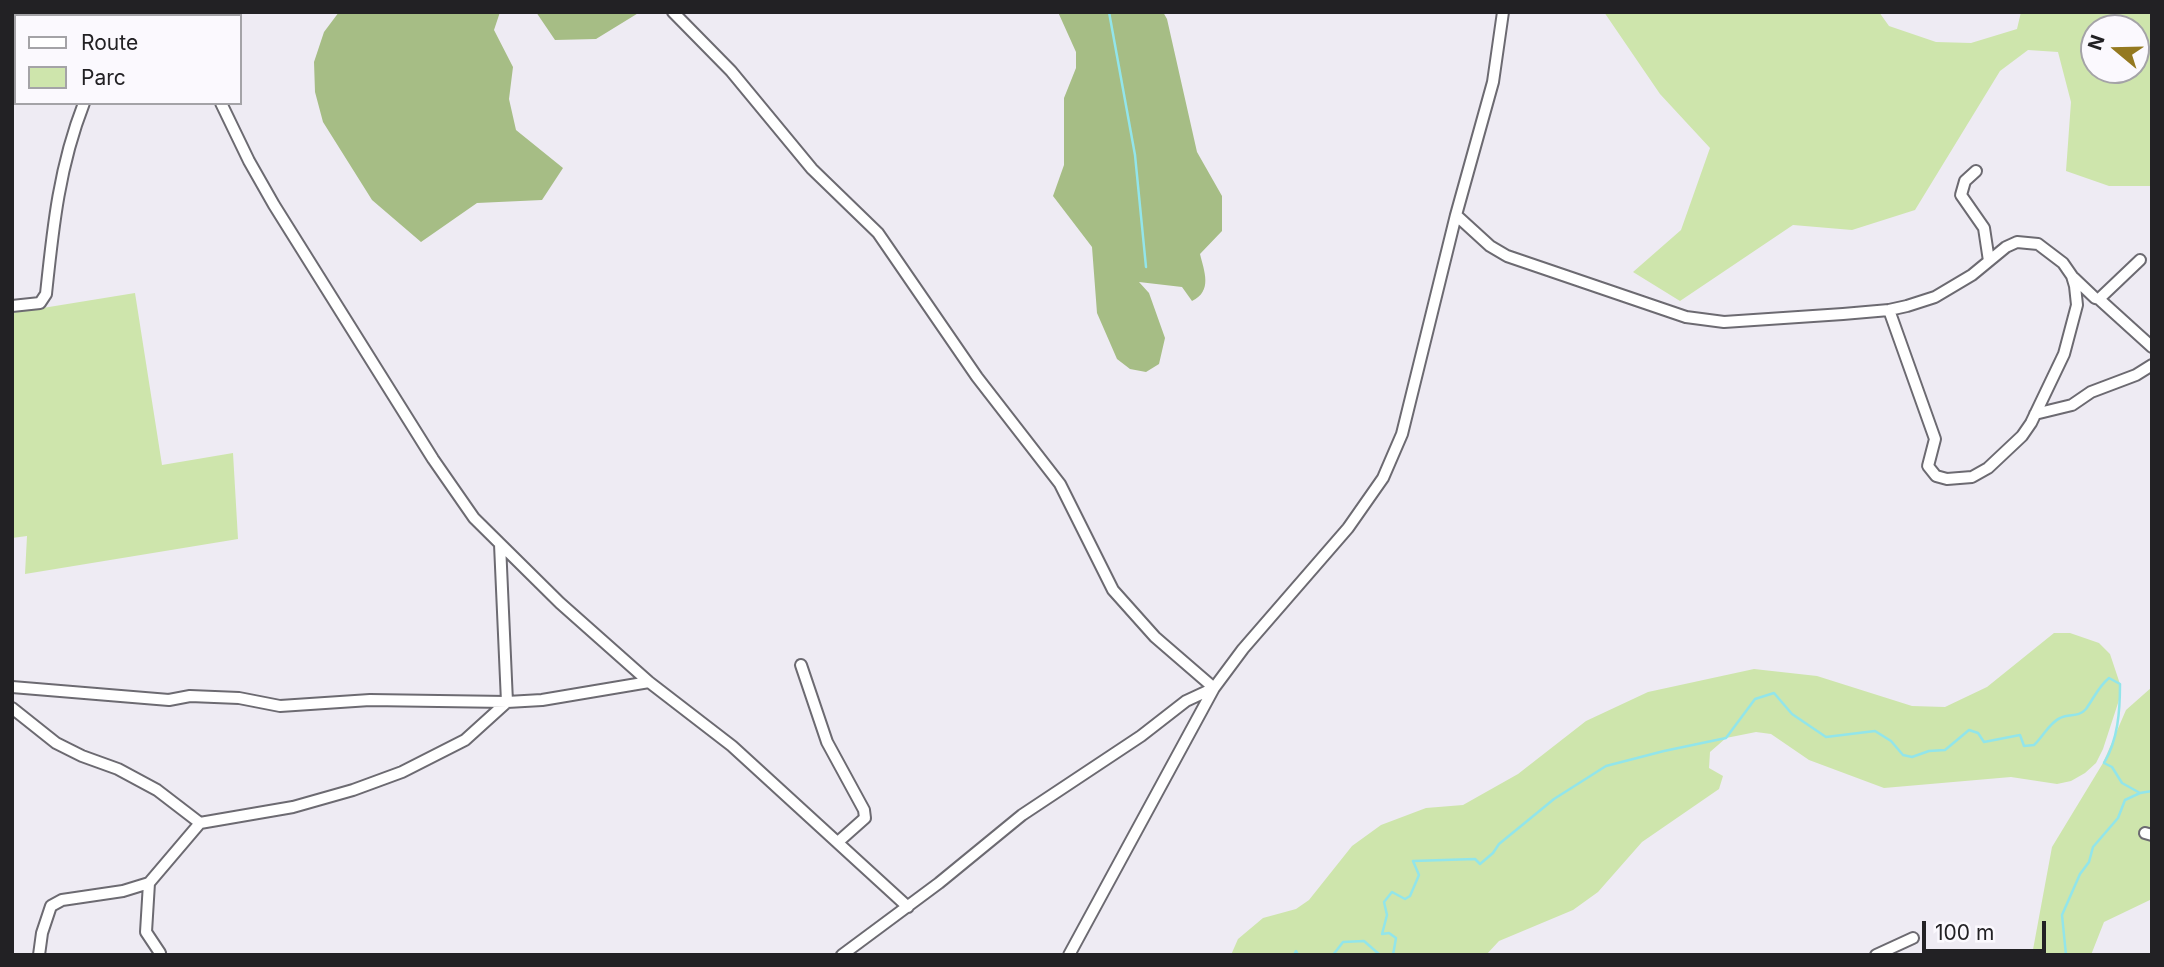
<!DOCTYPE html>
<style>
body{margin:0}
#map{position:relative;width:2164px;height:967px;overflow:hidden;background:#eeebf3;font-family:Inter,sans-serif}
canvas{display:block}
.frame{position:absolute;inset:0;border:14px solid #222124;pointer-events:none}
.legend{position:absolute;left:14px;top:14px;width:228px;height:91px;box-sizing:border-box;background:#fbf9fe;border:2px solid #a4a3a7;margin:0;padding:9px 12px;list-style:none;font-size:21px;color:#222124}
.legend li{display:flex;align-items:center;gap:14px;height:35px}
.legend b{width:35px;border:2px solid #a4a3a7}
.north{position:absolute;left:2080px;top:14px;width:70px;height:70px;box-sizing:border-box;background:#fbf9fe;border:2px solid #a4a3a7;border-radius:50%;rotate:289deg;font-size:19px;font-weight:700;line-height:28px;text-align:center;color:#222124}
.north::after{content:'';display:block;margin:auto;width:24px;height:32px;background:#947920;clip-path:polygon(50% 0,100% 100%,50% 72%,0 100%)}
.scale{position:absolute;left:1922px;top:921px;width:124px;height:32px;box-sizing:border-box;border:4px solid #222124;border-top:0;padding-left:9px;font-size:21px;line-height:24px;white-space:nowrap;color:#222124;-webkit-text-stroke:5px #fbf9fe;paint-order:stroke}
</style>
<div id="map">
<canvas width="2164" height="967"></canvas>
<div class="frame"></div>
<ul class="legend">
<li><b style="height:9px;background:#fff"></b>Route</li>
<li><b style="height:19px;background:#cee5ac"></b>Parc</li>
</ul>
<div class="north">N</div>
<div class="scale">100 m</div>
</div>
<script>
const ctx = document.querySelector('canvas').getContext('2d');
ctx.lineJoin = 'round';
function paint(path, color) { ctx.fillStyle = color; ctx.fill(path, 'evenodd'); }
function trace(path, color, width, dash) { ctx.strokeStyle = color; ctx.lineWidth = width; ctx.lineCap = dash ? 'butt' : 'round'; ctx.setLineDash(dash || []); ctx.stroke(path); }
const green = new Path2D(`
 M1604 12H1879L1889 26 1936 42 1971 43 2017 29 2021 12H2152V186H2109L2066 171 2071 102 2058 52 2028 50 2000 71 1915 210 1852 230 1793 225 1680 301 1633 272 1681 230 1710 148 1660 94ZM2094 28H2136V70H2094Z
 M135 293 162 465 233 453 238 539 25 574 27 536 12 538V313Z
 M2054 633H2070L2099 643 2110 654 2120 684V697L2103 749 2096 763 2085 773 2071 781 2057 784 2011 777 1884 788 1809 760 1771 734 1756 732 1726 738 1710 752 1709 768 1723 776 1719 789 1642 842 1598 892 1573 910 1499 941 1486 955H1231L1238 939 1263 918 1296 909 1309 900 1352 846 1381 825 1426 808 1463 805 1518 774 1586 721 1648 692 1754 669 1817 676 1912 706 1945 707 1987 687Z
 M2152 687V899L2104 922 2091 955H2032L2052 847 2103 763 2126 710Z`);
const forest = new Path2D(`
 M339 12H500L494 30 513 67 509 99 516 130 563 168 542 200 477 203 421 242 372 200 323 122 315 92 314 62 324 32Z
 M536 12H640L596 39 555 40Z
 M1058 12H1163L1167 19 1197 152 1222 196V231L1200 254C1204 271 1213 291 1192 301L1182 287 1139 282 1149 293 1165 338 1159 364 1146 372 1130 369 1117 359 1097 313 1092 247 1053 196 1064 165V98L1076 68V52Z`);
const stream = new Path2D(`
 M1109 12 1135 155 1146 267
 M1294 955 1296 951 1298 955
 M1333 955 1343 942 1364 941 1380 955
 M1393 955 1396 938 1389 933 1382 934 1387 915 1384 902 1392 892 1405 899 1410 896 1419 875 1413 861 1475 859 1480 864 1493 853 1499 844 1554 799 1606 766 1664 751 1726 738 1755 699 1774 693 1792 714 1826 737 1875 731 1891 741 1903 755 1912 757 1929 751 1945 750 1969 730 1978 733 1984 742 2020 735 2024 746 2034 745C2043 737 2049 723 2060 718 2070 713 2078 718 2086 709 2094 698 2098 687 2109 678L2120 684C2120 711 2118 740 2104 763L2112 767 2122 783 2140 793
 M2066 955 2062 915 2080 874 2089 862 2093 847 2118 818 2125 800 2140 793 2152 791`);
const minor = new Path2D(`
 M63 12 67 16
 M186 12 187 16
 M673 12 731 71 812 169 878 233 977 377 1060 484 1113 590 1155 637 1214 688
 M127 16 129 12
 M12 61H16
 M221 103 249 161 274 205 433 459 474 518 560 603 649 682 732 746 908 907
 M1976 171 1965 181 1961 195 1984 228 1989 261
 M1456 215 1490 246 1507 256 1686 317 1724 322 1843 314 1889 310 1907 306 1935 297 1972 275 2006 247 2017 242 2038 244 2063 263 2072 276 2075 286 2077 305 2064 354 2031 423 2022 436 1988 468 1972 477 1947 479 1936 476 1928 466 1935 439 1889 310
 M2074 278 2095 298 2099 299 2140 260
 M2099 299 2152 347
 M12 306 40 303 46 294C53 227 59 167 84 103
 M2035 414 2072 405 2091 392 2136 375 2152 365
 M801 665 827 742 864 810 865 818 838 842
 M12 687 169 700 190 696 239 698 280 706 370 700 507 702 542 700 649 682
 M12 708 56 743 82 756 118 769 157 790 200 823
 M2145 833 2152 835
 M149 883 146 932 160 953
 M39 955 42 933 51 906 62 900 123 891 149 883 200 823 293 807 353 790 402 772 465 740 507 702 500 544
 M842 955 939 883 1022 815 1141 736 1186 701 1214 688
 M1069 955 1214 688 1243 649 1348 528 1383 478 1402 434 1456 215 1493 82 1503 12
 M1876 955 1913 938`);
paint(green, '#cee5ac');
paint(forest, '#a6bd85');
trace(stream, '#92e5ea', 2.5);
trace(minor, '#6c6a71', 14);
trace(minor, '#fff', 10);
</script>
